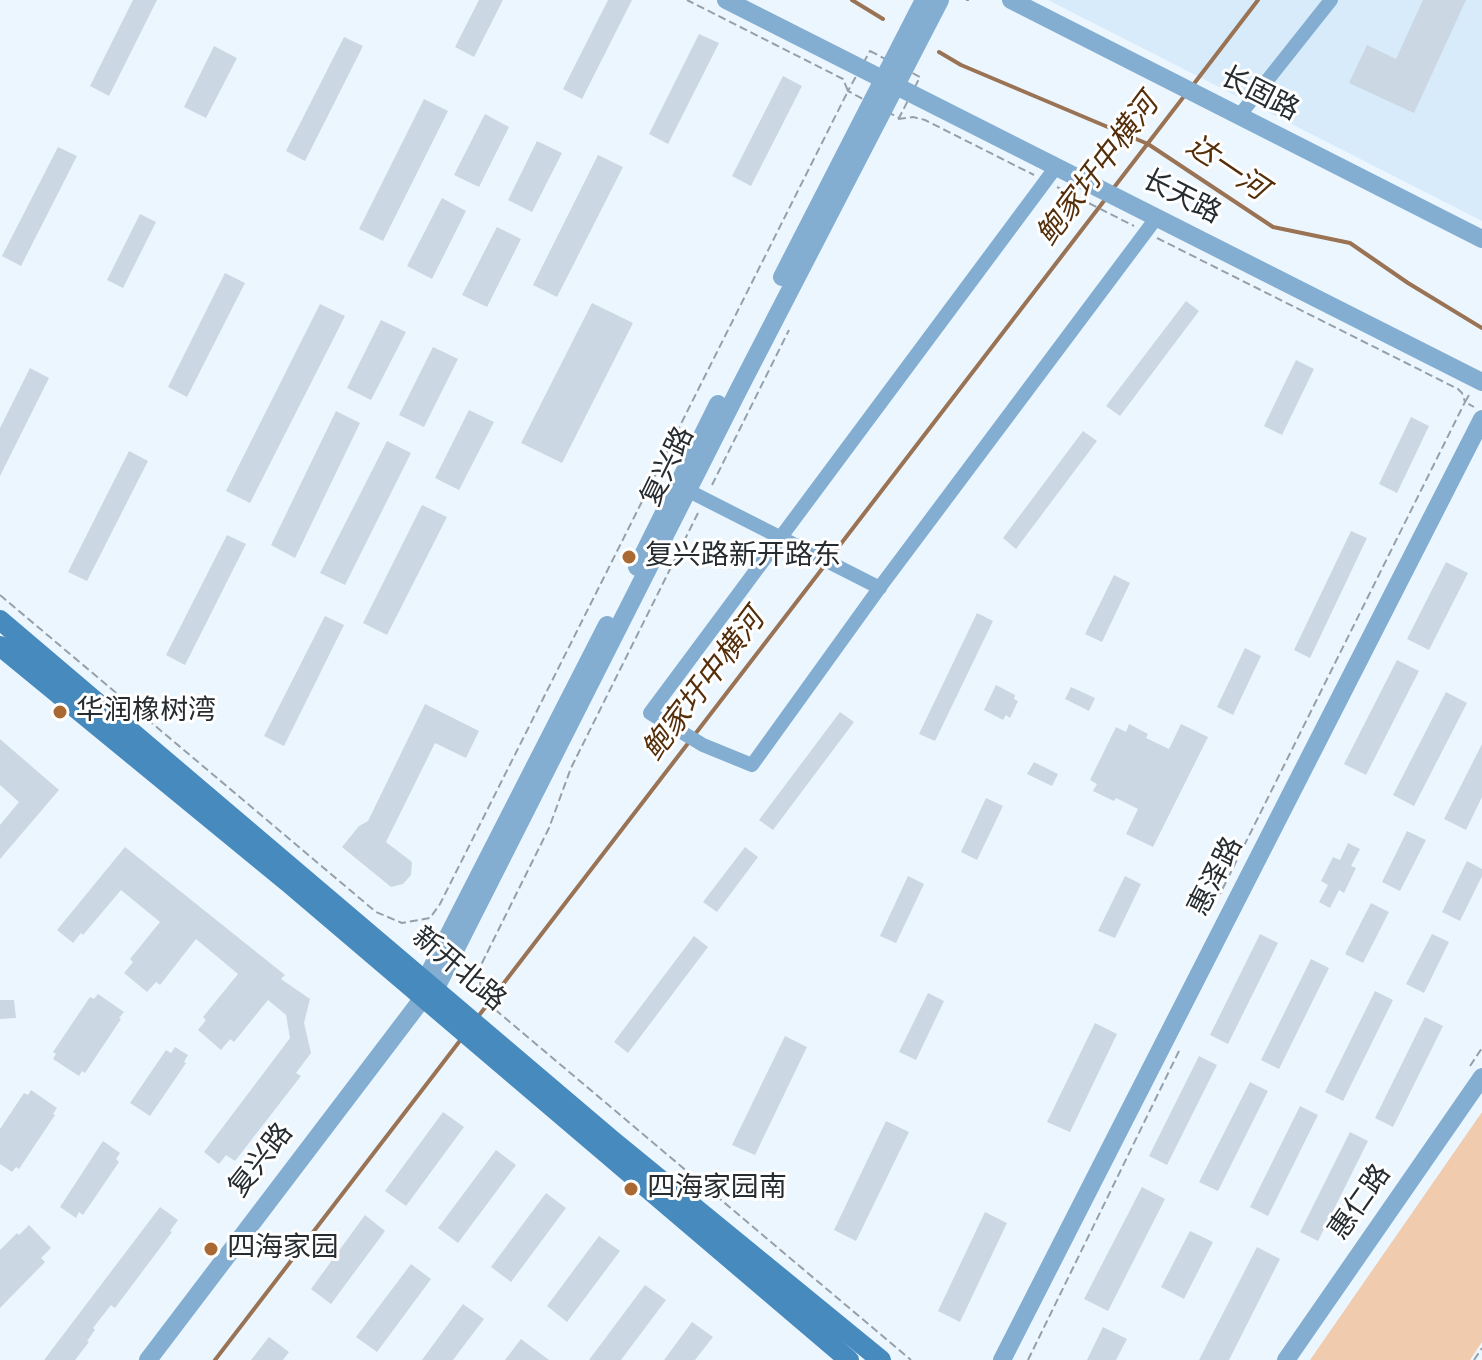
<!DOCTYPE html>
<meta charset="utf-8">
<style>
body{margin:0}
canvas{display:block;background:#ecf6ff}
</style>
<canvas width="1482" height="1360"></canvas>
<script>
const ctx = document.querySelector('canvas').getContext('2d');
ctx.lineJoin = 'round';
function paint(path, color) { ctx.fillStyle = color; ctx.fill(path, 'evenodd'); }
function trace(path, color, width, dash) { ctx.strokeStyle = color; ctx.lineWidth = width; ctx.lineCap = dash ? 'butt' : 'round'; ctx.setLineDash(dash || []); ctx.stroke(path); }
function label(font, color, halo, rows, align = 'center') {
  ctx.font = font + ' "Titillium Web","Noto Sans SC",sans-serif'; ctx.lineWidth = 6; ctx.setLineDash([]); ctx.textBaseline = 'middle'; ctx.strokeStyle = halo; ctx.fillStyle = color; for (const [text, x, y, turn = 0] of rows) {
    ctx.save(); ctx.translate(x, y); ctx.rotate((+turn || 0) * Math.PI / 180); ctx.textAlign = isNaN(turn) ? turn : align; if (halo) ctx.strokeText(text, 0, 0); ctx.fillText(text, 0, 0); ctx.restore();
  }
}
const built = new Path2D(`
 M1048 0H1482V221Z`);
const green = new Path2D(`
 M1482 1112V1342L1470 1360H1310Z`);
const stream = new Path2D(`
 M852 0 883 19
 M939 52 961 65 1148 144 1273 227 1350 243 1408 283 1482 328
 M1193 85 1258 0
 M1112 190 1185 95
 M830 558 1107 197
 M477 1018 825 565
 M215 1360 462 1038`);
const building = new Path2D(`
 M133 0H157L109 96 90 86Z
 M479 0H503L474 57 455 47Z
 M608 0H632L582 99 563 89Z
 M1423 0H1466L1414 113 1349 83 1367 45 1396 59Z
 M699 34 719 43 668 144 649 134Z
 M344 37 363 46 305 161 286 151Z
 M214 46 237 58 206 118 184 107Z
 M783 76 802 86 751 186 732 176Z
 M424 99 448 111 383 241 359 229Z
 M485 114 509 127 479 187 454 175Z
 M537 141 562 153 532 212 508 200Z
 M58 147 77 156 21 266 2 256Z
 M598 155 623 167 557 297 533 285Z
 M442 198 466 211 432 279 407 266Z
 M140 214 156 222 123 288 107 280Z
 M497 227 521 239 487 307 462 295Z
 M225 273 245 283 187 397 168 387Z
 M1186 301 1199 311 1120 416 1106 406Z
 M592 303 633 323 562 463 521 443Z
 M320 304 345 316 250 503 226 491Z
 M381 320 406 332 371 400 347 388Z
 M433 347 458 359 424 427 399 415Z
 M1296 360 1314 369 1282 435 1264 426Z
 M30 368 49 378 0 476V428Z
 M469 410 494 422 459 490 435 478Z
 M336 411 360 423 295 558 271 545Z
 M1411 417 1429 426 1397 493 1379 484Z
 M1083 431 1097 441 1016 549 1003 538Z
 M387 441 411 453 345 585 320 573Z
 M129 451 148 461 87 581 68 572Z
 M422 505 447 517 387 635 363 623Z
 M1351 531 1367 538 1310 658 1294 650Z
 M227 535 246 544 185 665 166 655Z
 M1446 562 1468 573 1429 650 1407 639Z
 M1114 575 1130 583 1102 642 1085 634Z
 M977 613 993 621 935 741 919 734Z
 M325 616 344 625 284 746 264 736Z
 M1245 648 1261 656 1233 715 1217 707Z
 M1397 660 1419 671 1366 775 1344 764Z
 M996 685 1015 695 1014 699 1018 701 1010 718 1006 715 1003 720 984 710Z
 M1071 687 1095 698 1089 711 1065 699Z
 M1446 692 1467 703 1414 806 1393 795Z
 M425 704 479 731 466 758 435 743 386 842 412 862 411 875 403 884 391 887 342 847 359 826 368 821Z
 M840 712 854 722 773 830 759 820Z
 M1129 724 1148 734 1146 738 1169 749 1181 724 1208 737 1153 847 1126 834 1138 809 1116 798 1114 801 1093 791 1097 784 1090 780 1116 727 1126 732Z
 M0 739 59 790 0 859V825L19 802 0 785Z
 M1482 744V797L1466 830 1444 819Z
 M1034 762 1058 774 1052 786 1027 774Z
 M986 798 1003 806 977 860 961 852Z
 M1407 831 1426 840 1400 891 1382 882Z
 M1348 843 1360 849 1351 866 1356 868 1344 893 1339 890 1330 908 1319 902 1328 885 1321 881 1333 857 1340 860Z
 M125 847 285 975 281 979 310 999 304 1023 311 1053 296 1073 301 1076 235 1161 226 1155 219 1164 204 1152 290 1038 286 1015 268 1000 234 1042 230 1039 221 1050 198 1030 206 1020 203 1017 238 974 196 939 160 985 156 982 147 992 124 973 133 962 130 959 160 922 121 890 83 935 81 933 73 943 57 930Z
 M745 847 758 857 717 912 703 902Z
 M1467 861 1482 869V876L1460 921 1442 912Z
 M908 876 924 884 896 943 880 936Z
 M1125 876 1141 884 1115 938 1098 931Z
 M1371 903 1389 912 1363 963 1345 954Z
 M1260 934 1278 943 1228 1044 1210 1035Z
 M1432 934 1449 942 1424 993 1406 984Z
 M694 936 708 947 628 1053 614 1042Z
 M1311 959 1329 968 1279 1069 1261 1060Z
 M1375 991 1393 1000 1343 1101 1325 1092Z
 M928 993 944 1001 916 1060 899 1052Z
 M98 994 124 1012 119 1018 121 1019 85 1073 82 1071 79 1076 53 1059 56 1054 53 1052 90 997 94 999Z
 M0 1000H14L16 1018 0 1019Z
 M1425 1017 1443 1026 1393 1127 1375 1118Z
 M1095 1023 1117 1034 1070 1132 1047 1122Z
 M785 1036 807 1047 755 1155 732 1145Z
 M175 1047 188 1055 184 1062 186 1063 150 1116 130 1103 166 1050 171 1053Z
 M1199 1056 1217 1065 1167 1165 1149 1156Z
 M1250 1082 1268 1091 1218 1191 1199 1182Z
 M31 1090 57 1108 53 1114 55 1115 19 1169 16 1167 12 1172 0 1164V1129L24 1093 28 1095Z
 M1300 1106 1318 1115 1268 1216 1250 1207Z
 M443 1112 464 1127 406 1206 385 1191Z
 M886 1121 909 1132 856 1241 834 1230Z
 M1350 1132 1368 1141 1318 1241 1300 1232Z
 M103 1141 120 1153 116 1159 119 1162 83 1215 79 1212 76 1218 60 1207Z
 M496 1150 516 1165 458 1243 438 1228Z
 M1142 1187 1165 1199 1108 1311 1084 1299Z
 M546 1193 566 1208 511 1282 491 1267Z
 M160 1207 178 1220 170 1231 172 1232 115 1308 111 1305 93 1328 95 1330 87 1341 89 1342 75 1360H44Z
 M985 1212 1007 1223 960 1322 938 1311Z
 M365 1215 385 1231 331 1304 311 1289Z
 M29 1225 51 1248 41 1258 45 1262 0 1308V1250L17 1233 19 1235Z
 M1190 1231 1213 1242 1184 1299 1161 1287Z
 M599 1236 620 1251 567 1322 547 1306Z
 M1257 1247 1280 1259 1229 1360H1199Z
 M411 1264 431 1279 377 1352 356 1337Z
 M645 1285 666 1300 621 1360H589Z
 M463 1304 484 1319 453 1360H422Z
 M692 1322 713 1337 695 1360H664Z
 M1103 1327 1127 1339 1116 1360H1087Z
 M269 1337 289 1352 283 1360H251Z
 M521 1339 549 1360H505Z`);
const path = new Path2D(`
 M966 0H969
 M870 51 920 77 899 118 848 91Z
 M898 119 913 117 925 120 1034 175
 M1057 187 1134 226
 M1157 238 1458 389 1462 393 1465 402 1220 894
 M1469 395 1465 402 1474 407
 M712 485 789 330
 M698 513 571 768 549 828 479 969 481 993 498 1012 911 1360
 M0 595 376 912 402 923 430 918 440 904 848 91 843 79 687 0
 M1470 1066 1482 1048
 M1028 1360 1179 1051
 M1474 1360 1482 1348`);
const minor = new Path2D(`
 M1239 116 1331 0
 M1056 167 650 713 703 745 752 765 883 583 1157 217
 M681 487 880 588`);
const tertiary = new Path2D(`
 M726 0 1482 382
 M1011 0 1482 239
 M782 277 924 0
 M637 567 718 404
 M424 996 426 979 607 625
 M148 1360 423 998 436 988 739 389 940 0
 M1002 1360 1482 419
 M1286 1360 1482 1077`);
const secondary = new Path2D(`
 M0 620 612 1140 881 1360
 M0 646 290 884 849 1360`);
const markers = [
 [629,557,8,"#aa6933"],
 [60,712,8,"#aa6933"],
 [631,1189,8,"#aa6933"],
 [211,1249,8,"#aa6933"]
];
const streetNames = [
 ["长固路",1259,95,27],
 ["长天路",1181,198,27],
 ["复兴路",669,467,-64],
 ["惠泽路",1217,877,-63],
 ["新开北路",458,970,40],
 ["复兴路",262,1161,-52],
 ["惠仁路",1361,1203,-55]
];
const poiNames = [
 ["复兴路新开路东",645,557],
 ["华润橡树湾",76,712],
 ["四海家园南",647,1189],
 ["四海家园",227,1249]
];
const waterNames = [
 ["达一河",1226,169,34],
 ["鲍家圩中横河",1099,171,-53],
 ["鲍家圩中横河",705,686,-53]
];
paint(built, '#d8ebfb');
paint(green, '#f1cbae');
trace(stream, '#9a7354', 4);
paint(building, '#cbd7e2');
trace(path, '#98a0a7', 2, [8, 4]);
trace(minor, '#83aed1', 14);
trace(tertiary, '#83aed1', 18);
trace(secondary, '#478abe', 20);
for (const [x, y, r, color] of markers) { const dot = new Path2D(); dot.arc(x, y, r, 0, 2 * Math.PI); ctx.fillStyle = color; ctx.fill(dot); trace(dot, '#fff', 3); }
label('28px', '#272c30', '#fff', streetNames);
label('28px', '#272c30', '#fff', poiNames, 'left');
label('italic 30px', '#552e0a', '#fff', waterNames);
</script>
